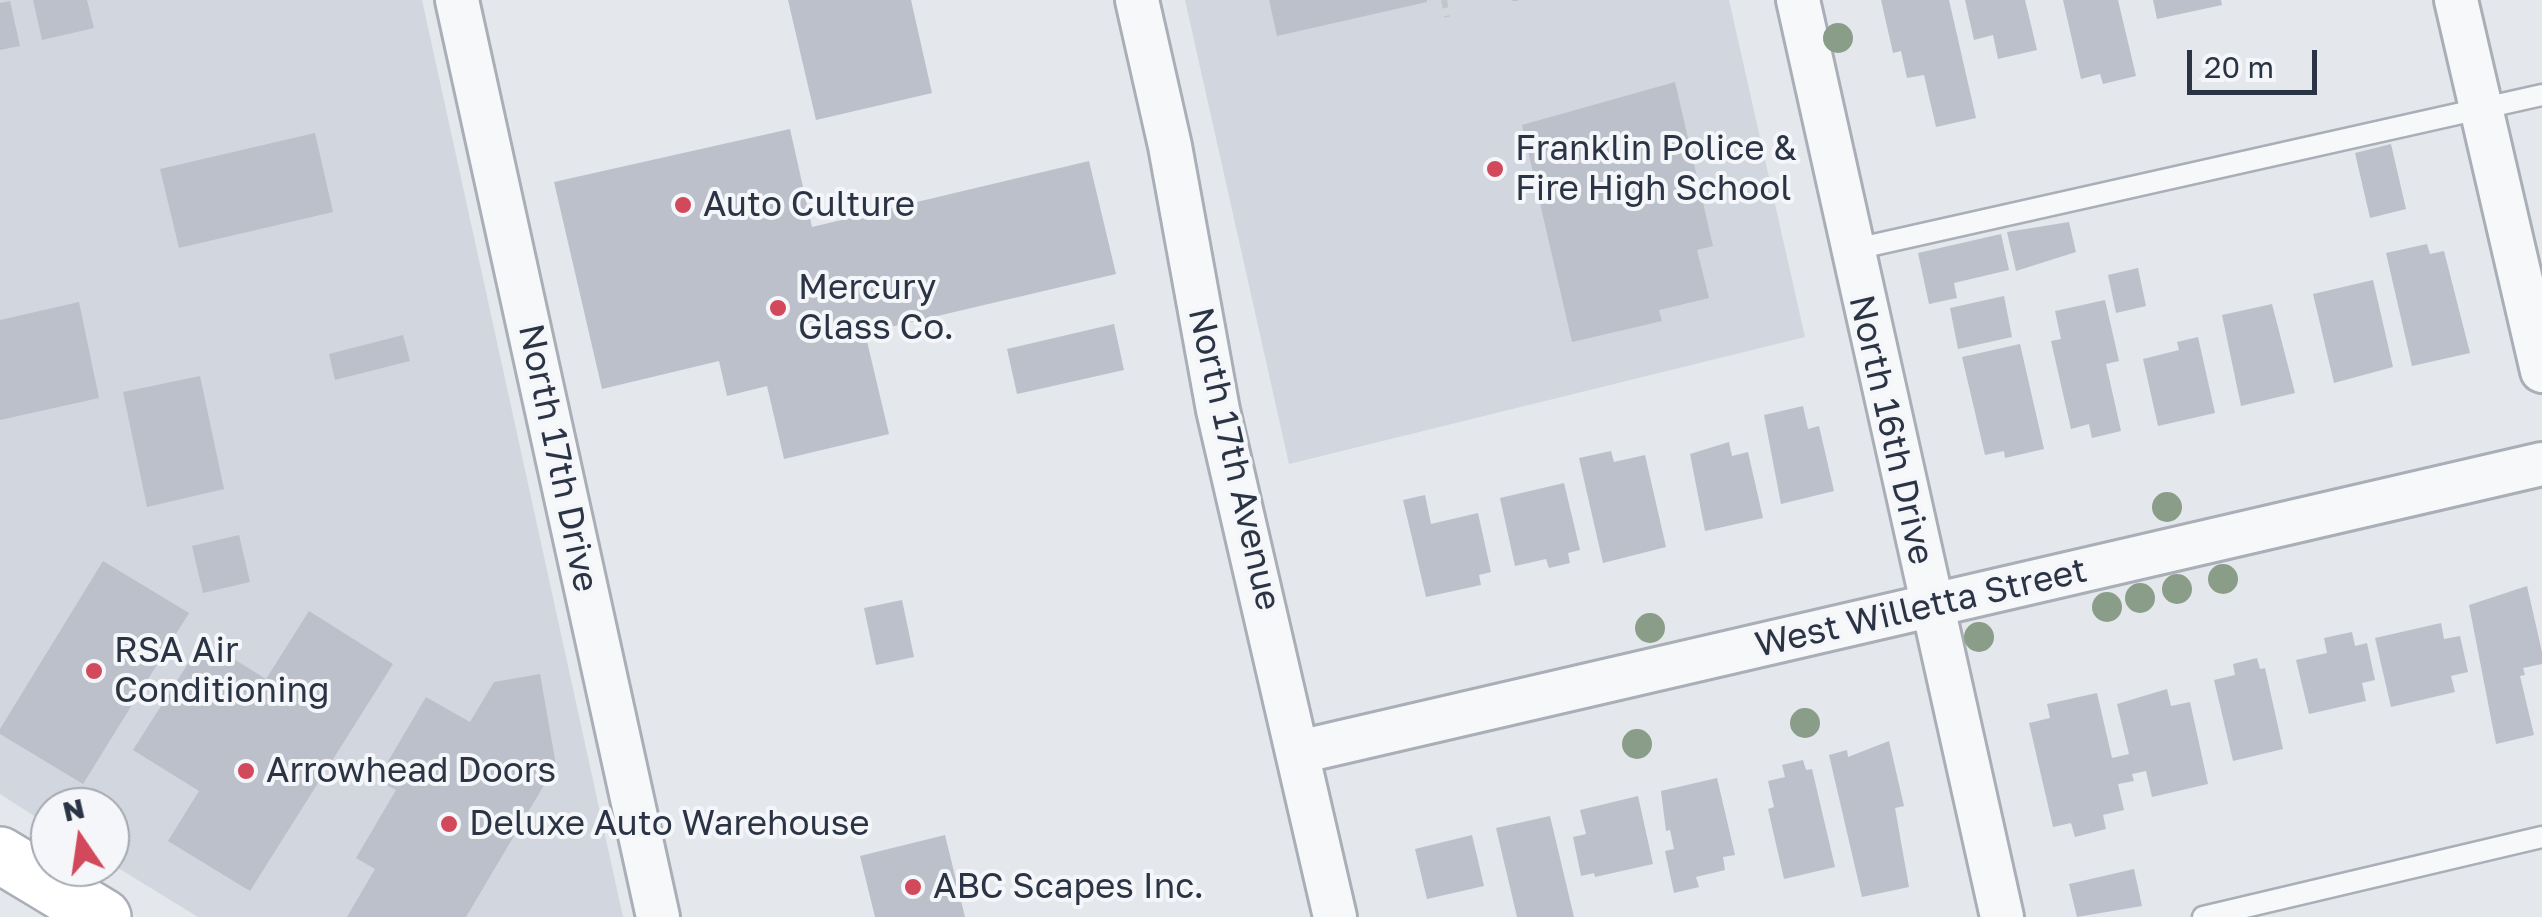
<!DOCTYPE html>
<style>
body{margin:0}
#map{position:relative;width:2542px;height:917px;overflow:hidden;background:#e4e7ec;font-family:"Golos Text",sans-serif}
canvas{display:block}
.north{position:absolute;left:30px;top:787px;width:100px;height:100px;box-sizing:border-box;background:#f4f6f9;border:2px solid #a4a8b1;border-radius:50%;rotate:347deg;font-size:28px;font-weight:700;line-height:40px;text-align:center;color:#2b3445}
.north::after{content:'';display:block;margin:auto;width:35px;height:45px;background:#d1495b;clip-path:polygon(50% 0,100% 100%,50% 72%,0 100%)}
.scale{position:absolute;left:2187px;top:50px;width:130px;height:45px;box-sizing:border-box;border:5px solid #2b3445;border-top:0;padding-left:12px;font-size:30px;line-height:35px;white-space:nowrap;color:#2b3445;-webkit-text-stroke:8px #f4f6f9;paint-order:stroke}
</style>
<div id="map">
<canvas width="2542" height="917"></canvas>
<div class="north">N</div>
<div class="scale">20 m</div>
</div>
<script>
const ctx = document.querySelector('canvas').getContext('2d');
ctx.lineJoin = 'round';
function paint(path, color) { ctx.fillStyle = color; ctx.fill(path, 'evenodd'); }
function trace(path, color, width, dash) { ctx.strokeStyle = color; ctx.lineWidth = width; ctx.lineCap = dash ? 'butt' : 'round'; ctx.setLineDash(dash || []); ctx.stroke(path); }
function label(font, color, halo, rows, align = 'center') {
  ctx.font = font + ' "Golos Text",sans-serif'; ctx.lineWidth = 8; ctx.setLineDash([]); ctx.textBaseline = 'middle'; ctx.strokeStyle = halo; ctx.fillStyle = color; for (const [text, x, y, turn = 0] of rows) {
    ctx.save(); ctx.translate(x, y); ctx.rotate((+turn || 0) * Math.PI / 180); ctx.textAlign = isNaN(turn) ? turn : align; if (halo) ctx.strokeText(text, 0, 0); ctx.fillText(text, 0, 0); ctx.restore();
  }
}
const built = new Path2D(`
 M0 0H422L623 917H198L110 863V807H50V826L0 794Z
 M1185 0H1729L1805 337 1289 464Z`);
const building = new Path2D(`
 M33 0H87L94 28 42 40Z
 M788 0H911L932 93 816 120Z
 M1269 0H1427V2L1277 36Z
 M1881 0H1949L1976 118 1936 127 1924 75 1907 78 1901 51 1893 53Z
 M1965 0H2025L2037 50 1998 59 1993 35 1974 40Z
 M2063 0H2118L2136 76 2103 84 2100 74 2081 79Z
 M2153 0H2221L2222 5 2157 19Z
 M10 1 20 46 0 50V3Z
 M1675 82 1713 246 1697 250 1709 298 1659 310 1662 321 1572 342 1522 125Z
 M790 129 812 227 1089 161 1116 274 865 333 889 434 784 459 767 386 727 396 719 361 602 389 554 182Z
 M315 133 333 212 179 248 160 169Z
 M2391 144 2406 209 2370 218 2355 153Z
 M2069 222 2076 252 2016 271 2007 232Z
 M2001 234 2009 270 1954 283 1957 298 1929 304 1918 253Z
 M2427 244 2430 254 2444 251 2470 353 2412 366 2386 253Z
 M2138 268 2146 306 2116 313 2108 275Z
 M2373 280 2393 367 2334 383 2313 294Z
 M2004 296 2012 337 1958 349 1950 308Z
 M2105 300 2119 361 2106 364 2121 431 2092 438 2089 424 2071 429 2051 341 2061 339 2055 311Z
 M79 302 99 398 0 420V320Z
 M2272 304 2295 393 2241 406 2222 315Z
 M1114 324 1124 370 1017 394 1007 349Z
 M403 335 410 361 335 380 329 354Z
 M2198 337 2215 413 2158 426 2143 359 2179 350 2177 342Z
 M2020 344 2044 449 2005 458 2004 451 1985 455 1962 357Z
 M200 376 224 489 147 507 123 392Z
 M1803 406 1808 429 1819 426 1834 491 1781 504 1764 415Z
 M1729 442 1732 456 1748 452 1763 518 1705 531 1690 454Z
 M1611 451 1614 462 1645 455 1666 547 1603 563 1579 458Z
 M1564 483 1580 550 1568 553 1570 563 1549 568 1546 559 1515 566 1500 498Z
 M1425 495 1431 524 1478 513 1491 572 1479 575 1481 585 1426 597 1403 500Z
 M239 535 250 582 203 593 192 546Z
 M103 561 189 613 83 784 0 734V729Z
 M2527 586 2542 652V664L2523 668 2525 675 2520 676 2534 735 2496 744 2469 605Z
 M902 600 914 657 876 665 864 608Z
 M309 611 393 664 250 891 168 841 199 791 133 750 203 640 266 679Z
 M2441 623 2444 639 2460 636 2468 672 2451 676 2455 692 2391 707 2375 638Z
 M2352 632 2355 646 2367 643 2375 680 2362 683 2366 701 2309 714 2296 660 2327 653 2324 638Z
 M2257 658 2260 669 2265 668 2283 749 2233 761 2214 680 2235 675 2233 664Z
 M540 674 556 765 466 917H347L375 869 356 858 396 790 377 780 426 697 470 722 494 682Z
 M2167 689 2171 706 2190 702 2208 784 2152 797 2146 771 2132 774 2134 781 2118 784 2124 810 2103 815 2106 829 2075 837 2071 823 2053 827 2029 723 2050 718 2047 704 2097 693 2112 758 2129 754 2117 704Z
 M1889 741 1904 806 1895 808 1909 887 1862 897 1829 755 1847 750 1848 757Z
 M1803 760 1806 770 1812 769 1835 867 1784 879 1768 809 1774 807 1768 781 1785 777 1782 765Z
 M1717 778 1735 855 1723 857 1725 870 1696 877 1699 887 1674 893 1665 851 1674 849 1670 830 1666 831 1661 791Z
 M1638 796 1653 864 1595 877 1594 873 1581 876 1573 837 1586 834 1580 810Z
 M1550 816 1574 917H1517L1496 828Z
 M945 835 965 917H875L860 856Z
 M1472 835 1484 886 1427 899 1415 849Z
 M2134 869 2142 906 2077 917 2069 884Z`);
const path = new Path2D(`
 M1444 0 1447 17
 M1515 0V1`);
const lane = new Path2D(`
 M1851 250 2542 95
 M2203 917 2542 837`);
const street = new Path2D(`
 M457 0 658 917
 M1137 0 1170 146 1218 410 1335 917
 M1798 0 2002 917
 M2456 0 2542 371
 M1299 752 2542 464`);
const secondary = new Path2D(`
 M0 855 103 917`);
const trees = [
 [1838,38],
 [2167,507],
 [2223,579],
 [2177,589],
 [2140,598],
 [2107,607],
 [1650,628],
 [1979,637],
 [1805,723],
 [1637,744]
];
const markers = [
 [1495,169,10,"#d1495b"],
 [683,205,10,"#d1495b"],
 [778,308,10,"#d1495b"],
 [94,671,10,"#d1495b"],
 [246,771,10,"#d1495b"],
 [449,824,10,"#d1495b"],
 [913,887,10,"#d1495b"]
];
const poiNames = [
 ["Franklin Police &",1515,149],
 ["Fire High School",1515,189],
 ["Auto Culture",703,205],
 ["Mercury",798,288],
 ["Glass Co.",798,328],
 ["RSA Air",114,651],
 ["Conditioning",114,691],
 ["Arrowhead Doors",266,771],
 ["Deluxe Auto Warehouse",469,824],
 ["ABC Scapes Inc.",933,887]
];
const streetNames = [
 ["North 16th Drive",1891,430,77],
 ["North 17th Drive",558,458,78],
 ["North 17th Avenue",1234,459,77],
 ["West Willetta Street",1921,608,-13]
];
paint(built, '#d2d6de');
paint(building, '#bbc0ca');
trace(lane, '#a9aeb7', 25);
trace(street, '#a9aeb7', 48);
trace(secondary, '#a9aeb7', 60);
trace(path, '#c2c5cb', 6, [8, 8]);
trace(lane, '#f7f8fa', 20);
trace(street, '#f7f8fa', 42);
trace(secondary, '#fff', 55);
ctx.fillStyle = '#899d89';
for (const [x, y] of trees) { ctx.beginPath(); ctx.arc(x, y, 15, 0, 2 * Math.PI); ctx.fill(); }
for (const [x, y, r, color] of markers) { const dot = new Path2D(); dot.arc(x, y, r, 0, 2 * Math.PI); ctx.fillStyle = color; ctx.fill(dot); trace(dot, '#f4f6f9', 4); }
label('35px', '#2b3445', '#f4f6f9', poiNames, 'left');
label('35px', '#2b3445', '#f4f6f9', streetNames);
</script>
